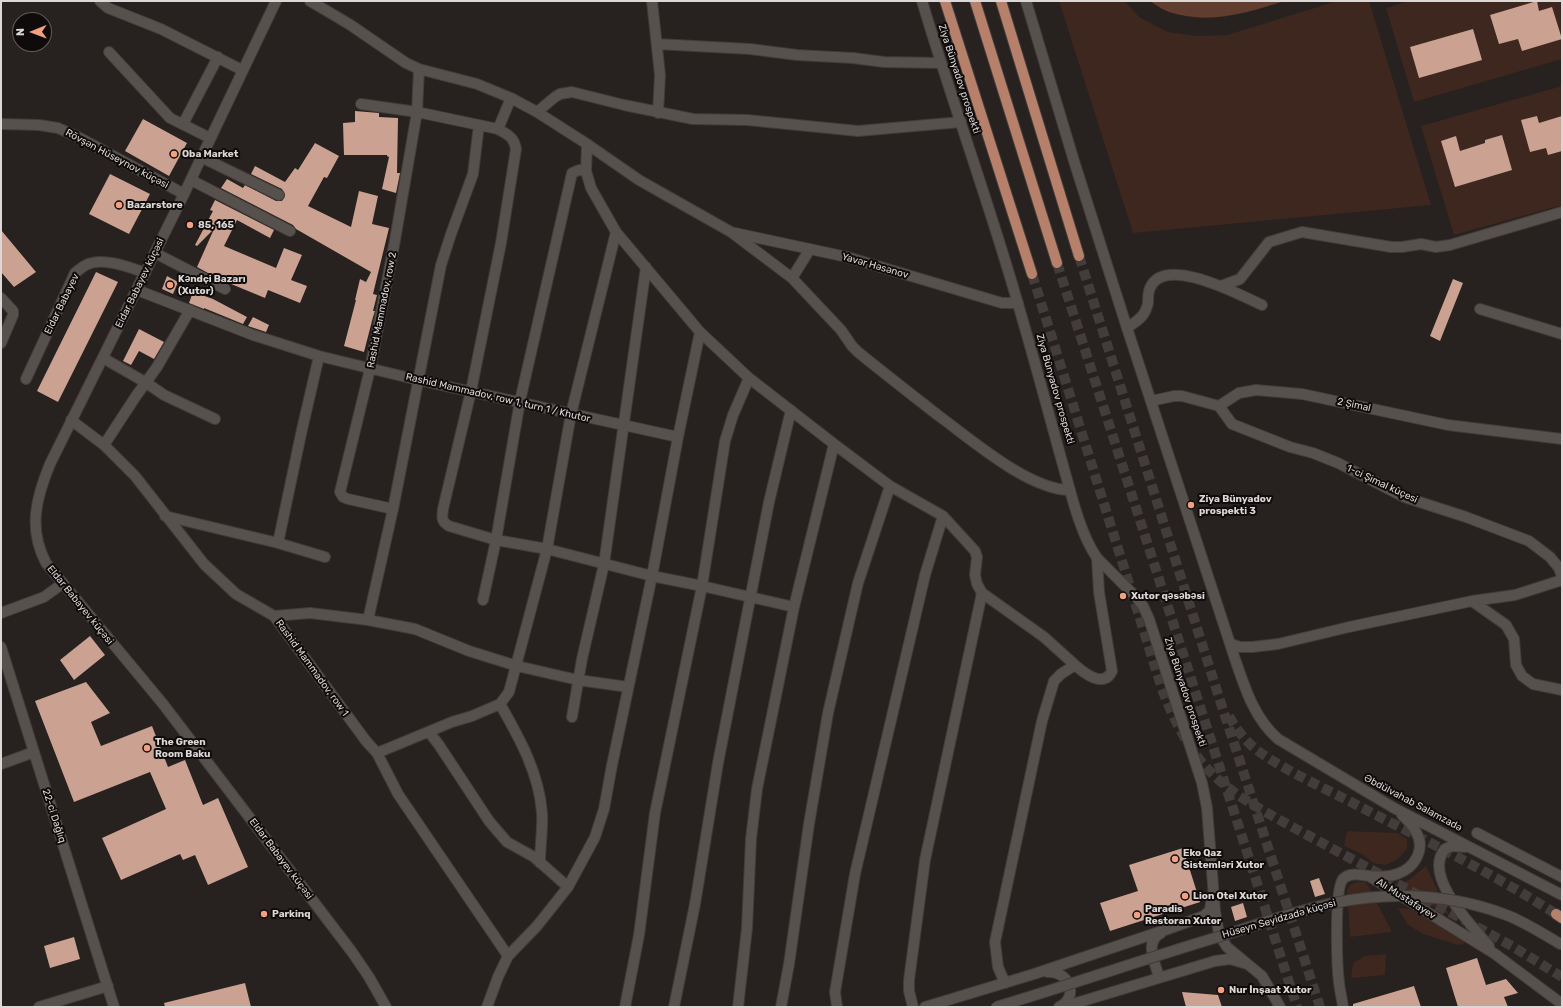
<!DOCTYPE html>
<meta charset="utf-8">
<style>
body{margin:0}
#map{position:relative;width:1563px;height:1008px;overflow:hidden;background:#27211f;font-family:Rubik,sans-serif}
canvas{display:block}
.frame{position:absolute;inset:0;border:2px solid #dcd8d7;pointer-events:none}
.north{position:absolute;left:12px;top:12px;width:40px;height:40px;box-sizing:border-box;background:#0e0b0a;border:1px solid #605d5c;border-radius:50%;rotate:269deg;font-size:11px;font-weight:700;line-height:16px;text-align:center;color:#dcd8d7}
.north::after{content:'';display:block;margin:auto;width:14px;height:18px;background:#f2a080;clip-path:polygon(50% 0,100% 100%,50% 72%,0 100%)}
</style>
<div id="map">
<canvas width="1563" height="1008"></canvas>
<div class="frame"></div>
<div class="north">N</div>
</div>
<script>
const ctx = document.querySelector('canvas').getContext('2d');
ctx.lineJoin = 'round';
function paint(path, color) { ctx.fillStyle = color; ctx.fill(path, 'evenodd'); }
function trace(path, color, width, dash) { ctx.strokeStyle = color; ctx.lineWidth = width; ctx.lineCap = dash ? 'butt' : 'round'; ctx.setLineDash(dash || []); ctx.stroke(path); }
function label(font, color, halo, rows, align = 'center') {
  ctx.font = font + ' Rubik,sans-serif'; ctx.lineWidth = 4; ctx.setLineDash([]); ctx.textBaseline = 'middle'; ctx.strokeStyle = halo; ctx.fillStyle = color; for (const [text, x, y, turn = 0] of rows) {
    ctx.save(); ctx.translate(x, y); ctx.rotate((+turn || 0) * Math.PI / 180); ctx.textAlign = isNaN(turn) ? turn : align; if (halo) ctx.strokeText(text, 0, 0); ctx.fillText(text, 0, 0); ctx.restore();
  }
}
const green = new Path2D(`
 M1059 1H1125L1139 17 1168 32 1197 36 1227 35 1337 1H1369L1431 205 1133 233Z
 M1409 1H1562V59L1414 102 1386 8Z
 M1562 86V205L1454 235 1421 126Z
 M1347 831 1398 833 1407 839V849L1398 859 1386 865 1373 863 1362 854 1344 846Z
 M1426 866 1449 915 1395 885 1409 880Z
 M1357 882H1365L1369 887 1392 932 1350 937 1347 890 1351 884Z
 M1398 908 1410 909 1465 941 1464 944 1458 945 1423 934 1407 924Z
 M1386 954 1385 975 1351 978 1353 963 1365 956Z`);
const forest = new Path2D(`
 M1150 1H1285C1246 13 1209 25 1169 12 1163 10 1156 5 1150 1Z`);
const building = new Path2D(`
 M1537 1 1539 11 1552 7 1562 39 1522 51 1518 39 1499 44 1490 15Z
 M1473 29 1482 60 1419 78 1410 47Z
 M355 111 379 113V117L398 118 397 173H400L396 193 382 189 389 157 387 156V155H344L343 123 355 122Z
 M1537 116 1539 123 1562 116V151L1548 155 1546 148 1530 152 1521 120Z
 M143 119 187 143 169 176 125 151Z
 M1502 135 1512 170 1455 187 1441 141 1456 136 1460 151 1485 143V140Z
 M315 143 339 156 327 178 324 177 308 206 351 227 359 191 378 196 372 224 389 228 373 294 377 295 373 311H375L373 317 364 352 344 346 356 300H355L360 279 366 282 371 272 296 229 293 225 221 188 227 179 243 188 245 185 276 201H282L285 195 282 189 251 174 255 166 285 182 295 168 298 170Z
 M110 174 150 194 129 234 89 214Z
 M215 200 274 230 270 238 237 220 224 246 276 268 284 248 302 255 291 280 307 286 300 303 268 290 265 298 219 279 197 267 214 229 197 246 195 245 213 211 210 210Z
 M1 230 36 272 14 287 1 272Z
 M96 272 118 282 58 402 37 391Z
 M167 276 178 282 173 294 162 289Z
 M1453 279 1463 283 1440 341 1430 336Z
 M193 292 213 299 247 317 243 324 204 308V309L189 303Z
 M253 317 269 325 266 332 248 326Z
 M139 329 164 342 154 359 139 351 131 365 123 361Z
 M90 636 105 655 74 680 60 660Z
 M86 682 110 713 91 722 101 746 152 726 168 767 185 760 203 805 218 798 248 867 208 885 195 855 183 860 180 854 121 880 102 838 166 809 150 772 74 802 35 701Z
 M1183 848 1200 902 1110 931 1100 903 1138 891 1129 865Z
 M1319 878 1325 894 1315 897 1310 881Z
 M1243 903 1247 917 1235 921 1231 907Z
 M74 937 80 959 50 968 44 946Z
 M1477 958 1486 985 1506 979 1518 993 1504 997 1508 1007H1458L1446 968Z
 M245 983 251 1007H165L164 1003Z
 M1414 986 1421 1007H1353V1004Z
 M1182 992 1218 995 1222 1007H1186Z`);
const primaryTunnel = new Path2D(`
 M1079 256 1216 688 1320 1007
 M1057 263 1297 1007
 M1032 274 1162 689C1175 723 1192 757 1220 781 1237 796 1257 807 1276 818L1512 946 1562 977
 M1229 716C1236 729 1246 742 1258 751 1286 771 1320 786 1351 802 1420 838 1491 872 1556 914`);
const minor = new Path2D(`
 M100 1 108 8 161 29 242 70
 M310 1 349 24 406 63 419 69 477 84 511 98 537 112 587 144 639 180 731 232 792 278 841 330 852 346 858 352C885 374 912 395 939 416 972 440 1029 490 1070 490
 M652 1 660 75 658 113
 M657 44 750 49 797 55 853 58 884 62 940 63
 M109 52 170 118 210 138
 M361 104 417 112 498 129 511 98
 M537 112 555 97 560 94 572 92 624 105 693 119 747 120 858 131 961 122
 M1 124 39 125 58 128 78 137 184 194
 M183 124 218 57
 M498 129C508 135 514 137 516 149L501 243 471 391 443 509C442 518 441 521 449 526L496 540 547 549 652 576 702 586 794 607
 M587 144 586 171 591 188 616 232 700 332 749 378 834 444 890 486 943 516 975 551 977 557 975 575 977 584 982 593 925 860 909 980V991L913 1007
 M201 157 279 195
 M191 180 290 231
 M735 233 847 257 1002 303H1018
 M155 253 225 289
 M792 278 810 249
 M1221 286 1240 279 1269 242 1302 232 1391 247H1402L1421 244 1436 247 1450 245 1562 212
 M137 290 253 335 319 356 418 380 678 437
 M1 298 13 311V315L1 343
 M1480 309 1562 334
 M1127 328C1138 320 1145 317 1148 303 1148 299 1148 292 1150 288 1164 254 1240 295 1262 305
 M103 358 145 382 164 395 215 419
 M26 379 75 273C79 270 82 267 86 265 101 257 130 267 145 273
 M1151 401 1174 396H1182L1219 406 1239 393 1256 390 1302 394 1448 425 1562 439
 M1219 406 1232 424 1290 447 1313 453 1338 463 1404 497 1466 517 1529 541 1550 557 1559 568 1562 577
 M71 420 104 445 135 476 204 564 236 594 274 616 366 741 377 753 398 794 508 956
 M104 445 136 396 157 367 190 310
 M393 509 348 499 343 497 340 492 370 369 395 240 417 112 419 69
 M165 516 278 543 301 434 319 356
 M278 543 325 557
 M982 593 1044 637 1075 665
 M483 600 496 540 520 401 572 173 579 170 586 171
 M1472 601 1506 625 1514 639 1516 665 1522 676 1533 684 1562 690
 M1 613 44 597 62 584
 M274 616 310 613 368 620 415 629 469 651 517 666 578 680 628 687
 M368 620 393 509 441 265 451 234 473 174 479 125
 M1231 644 1240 647H1252L1278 644 1349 627 1472 601 1515 595 1562 580
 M1 647 114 1007
 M500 704C520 739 539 773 542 813 543 829 540 846 540 863
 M572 717 582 659 604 564 646 267
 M429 732 439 745 489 821 507 842 534 857 568 887
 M377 753 452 722 472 716 500 704 509 692 547 549 571 414 616 232
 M1 764 34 752
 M1477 833 1562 877
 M1005 983 998 967 995 942 1042 721 1054 681 1061 674 1075 665C1084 673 1104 689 1112 671L1099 592 1097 558
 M39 1007 108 986
 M487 1007 498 977 508 956 537 926 568 887 595 837 604 809 612 765 652 576 678 437 700 332
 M625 1007 639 935 655 813 702 586 725 441 733 415 749 378
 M674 1007 695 904 718 763 769 502 791 410
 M738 1007 747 928 751 839 757 789 794 607 834 444
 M781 1007 789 964 809 824 828 713 858 583 890 486
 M837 1007 835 992 855 874 925 575 943 516`);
const tertiary = new Path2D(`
 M276 1 184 194 50 464C36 498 28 529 46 563L163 704 352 952 369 977 386 1007
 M1047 972C1069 970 1080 997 1059 1007
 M1159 977C1155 963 1144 941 1161 933
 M925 1007 1034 974 1168 929 1204 916 1210 910 1212 896
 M1063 1007 1215 961 1230 959 1247 964`);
const secondary = new Path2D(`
 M922 1C952 102 989 202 1018 304 1033 355 1047 407 1061 458 1070 489 1079 532 1097 558L1137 598 1143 606 1149 619 1202 783 1207 808 1215 911 1219 934 1227 947 1262 976 1280 1007
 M1026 1 1074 161 1127 328 1235 659C1245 688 1254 718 1278 739L1394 808 1562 895
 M1465 847 1452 846 1445 849C1422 876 1472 926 1489 946
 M1369 876C1379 877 1388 877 1397 874 1415 868 1426 849 1416 832 1413 825 1407 820 1402 815
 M1343 1007C1342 999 1340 991 1339 983 1337 967 1334 889 1343 879 1350 872 1361 875 1369 876L1495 954 1562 1004`);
const primary = new Path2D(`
 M945 1 1032 274
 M975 1 1057 263
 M1001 1 1079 256
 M1556 914 1562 918`);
const tertiaryBridge = new Path2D(`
 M996 1007C1070 985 1144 959 1218 937 1256 925 1295 911 1334 903 1392 891 1454 894 1509 916 1528 924 1545 935 1562 945`);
const markers = [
 [174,154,4,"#f2a080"],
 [119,205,4,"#f2a080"],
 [190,225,4,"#f2a080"],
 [170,285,4,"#f2a080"],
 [1191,505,4,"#f2a080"],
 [1123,596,4,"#f2a080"],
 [147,748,4,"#f2a080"],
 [1175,859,4,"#f2a080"],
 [1185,896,4,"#f2a080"],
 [264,914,4,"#f2a080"],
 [1137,915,4,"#f2a080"],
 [1221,990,4,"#f2a080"]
];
const streetNames = [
 ["Ziya Bünyadov prospekti",959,79,72],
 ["Rövşən Hüseynov küçəsi",117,159,28],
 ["Yavər Həsənov",875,266,16],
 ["Eldar Babayev küçəsi",140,283,-64],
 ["Eldar Babayev",62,304,-64],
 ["Rashid Mammadov, row 2",382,310,-79],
 ["Ziya Bünyadov prospekti",1055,389,74],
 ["Rashid Mammadov, row 1, turn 1 / Khutor",498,398,13],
 ["2 Şimal",1354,405,12],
 ["1-ci Şimal küçesi",1382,484,25],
 ["Eldar Babayev küçəsi",80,605,51],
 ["Rashid Mammadov, row 1",312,668,54],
 ["Ziya Bünyadov prospekti",1185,692,72],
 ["Əbdülvahab Salamzadə",1413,803,28],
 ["22-ci Dağlıq",54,816,72],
 ["Eldar Babayev küçəsi",281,859,53],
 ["Alı Mustafayev",1406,899,32],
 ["Hüseyn Seyidzadə küçəsi",1279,919,-16]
];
const poiNames = [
 ["Oba Market",182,154],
 ["Bazarstore",127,205],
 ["85, 165",198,225],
 ["Kəndçi Bazarı",178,279],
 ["(Xutor)",178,291],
 ["Ziya Bünyadov",1199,499],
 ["prospekti 3",1199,511],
 ["Xutor qəsəbəsi",1131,596],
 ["The Green",155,742],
 ["Room Baku",155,754],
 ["Eko Qaz",1183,853],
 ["Sistemləri Xutor",1183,865],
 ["Lion Otel Xutor",1193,896],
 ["Paradis",1145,909],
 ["Restoran Xutor",1145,921],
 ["Parkinq",272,914],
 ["Nur İnşaat Xutor",1229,990]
];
paint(green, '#3d271e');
paint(forest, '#603d2f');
paint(building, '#cba191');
trace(primaryTunnel, '#423c3b', 10, [10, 5]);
trace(minor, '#413c3a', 12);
trace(tertiary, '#413c3a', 12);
trace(secondary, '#413c3a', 12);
trace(primary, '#413c3a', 12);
trace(minor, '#57514e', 10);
trace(tertiary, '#57514e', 10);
trace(secondary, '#57514e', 10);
trace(primary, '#b6806a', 10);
trace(tertiaryBridge, '#413c3a', 12, []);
trace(tertiaryBridge, '#57514e', 10);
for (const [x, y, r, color] of markers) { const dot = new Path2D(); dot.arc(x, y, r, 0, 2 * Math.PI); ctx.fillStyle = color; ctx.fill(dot); trace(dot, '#0e0b0a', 1.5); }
label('10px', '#dcd8d7', '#0e0b0a', streetNames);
label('bold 10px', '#dcd8d7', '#0e0b0a', poiNames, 'left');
</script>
